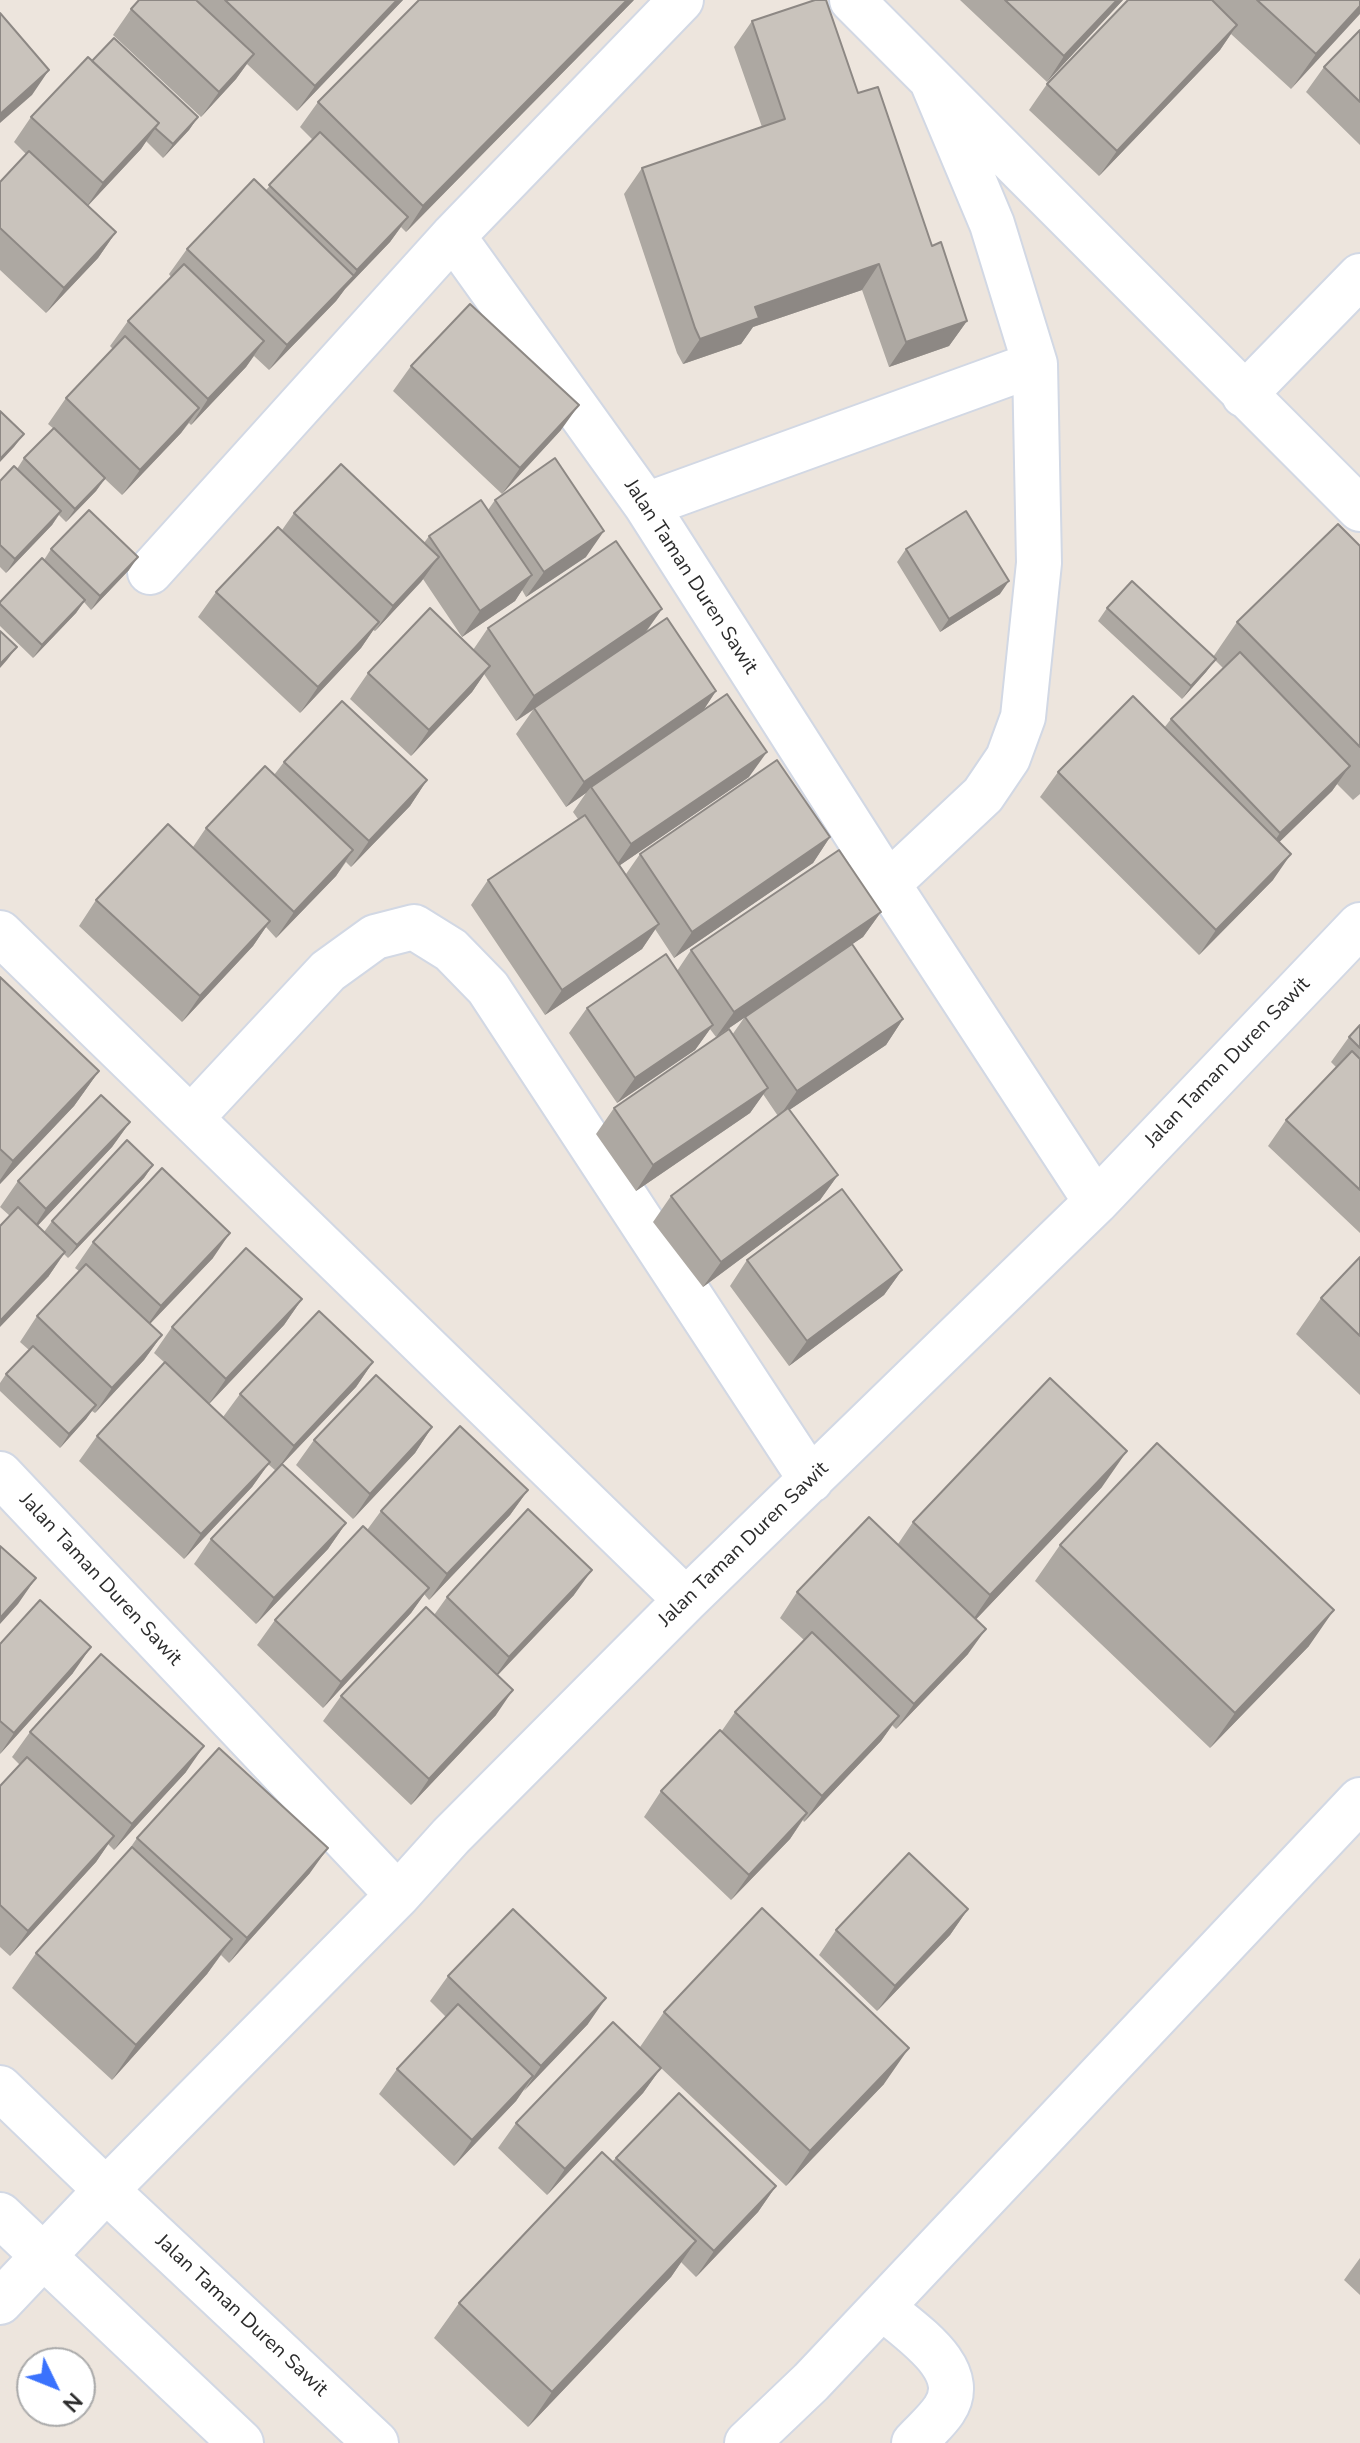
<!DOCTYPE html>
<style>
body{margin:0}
#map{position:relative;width:1360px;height:2443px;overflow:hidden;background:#ede5dd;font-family:"Nunito Sans",sans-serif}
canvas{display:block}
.north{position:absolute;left:16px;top:2347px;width:80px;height:80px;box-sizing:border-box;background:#fff;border:2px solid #aaa;border-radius:50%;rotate:133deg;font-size:22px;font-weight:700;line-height:32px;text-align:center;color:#2b2b2b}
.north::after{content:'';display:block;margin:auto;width:28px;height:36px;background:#3a72fd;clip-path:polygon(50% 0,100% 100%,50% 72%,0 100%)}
</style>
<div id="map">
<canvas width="1360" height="2443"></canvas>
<div class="north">N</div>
</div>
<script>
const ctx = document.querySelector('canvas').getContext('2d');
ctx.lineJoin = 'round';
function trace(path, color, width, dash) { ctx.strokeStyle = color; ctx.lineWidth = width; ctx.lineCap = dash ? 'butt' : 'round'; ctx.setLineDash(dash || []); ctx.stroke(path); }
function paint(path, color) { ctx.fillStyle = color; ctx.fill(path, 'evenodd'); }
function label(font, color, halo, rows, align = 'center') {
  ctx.font = font + ' "Nunito Sans",sans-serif'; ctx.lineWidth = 7; ctx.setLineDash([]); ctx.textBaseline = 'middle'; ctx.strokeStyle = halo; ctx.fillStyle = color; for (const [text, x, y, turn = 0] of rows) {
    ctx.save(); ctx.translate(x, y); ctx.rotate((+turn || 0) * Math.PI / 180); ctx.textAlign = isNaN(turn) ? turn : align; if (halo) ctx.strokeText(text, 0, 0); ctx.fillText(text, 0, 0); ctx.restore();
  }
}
const street = new Path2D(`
 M852 0 1360 509
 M453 236 646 505 888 884 1096 1202
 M1244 395 1360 276
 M646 505 1035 364
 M150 572 453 236 681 0
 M888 884 983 795 1008 758 1023 717 1039 563 1035 364 992 224 932 81
 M0 933 686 1600
 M191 1118 328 971 375 937 414 927 451 950 488 988 811 1480
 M0 1474 398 1895
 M0 2088 106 2190 376 2443
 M0 2215 241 2443
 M0 2302 106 2190 398 1895 451 1836 686 1600 1096 1202 1360 925
 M882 2307C909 2331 972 2369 944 2410 936 2422 924 2432 914 2443
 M747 2443 811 2382 1360 1800`);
const wall = new Path2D(`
 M139 0H403L297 111 247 64 236 79 201 117 113 35 131 9Z
 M634 0 406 232 401 227 390 242 345 289 336 301 269 370 254 356 246 367 191 425 189 423 181 433 122 495 105 479 96 491 66 522 59 515 52 525 6 573 0 567V481L17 469 24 458 54 429 48 424 66 398 113 349 110 346 128 321 171 277 169 274 187 249 266 190 313 140 300 127 318 102Z
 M960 0H1123L1047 82Z
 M1128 0H1360L1291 89 1231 34 1220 50 1099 176 1029 110 1047 84Z
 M752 21 858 93 967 321 949 346 889 367 862 290 753 327 741 344 683 364 677 353 624 194 642 168 762 127 734 47Z
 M1360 30V145L1306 92 1324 67Z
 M92 61 198 117 189 130 163 158 146 141 141 149 87 206 116 232 98 258 46 313 0 270V182L26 154 14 142 31 117Z
 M411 366 561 430 502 494 393 391Z
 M495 500 586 557 526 597 522 590 515 601 462 637 423 579 375 631 373 630 361 648 300 713 198 617 216 592 282 530 294 513 424 543 429 536 488 510Z
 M1360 546V794L1353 800 1337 784 1332 791 1279 842 1273 880 1199 955 1040 797 1058 772 1164 728 1171 719 1223 668 1215 660 1206 672 1182 699 1098 621 1107 608 1213 657 1237 622Z
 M51 549 129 570 91 610 84 602 76 613 33 658 0 626V602L44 560Z
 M906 549 1000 594 940 632 897 562Z
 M662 609 646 632 716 691 703 710 749 777 620 865 626 874 640 854 830 837 813 863 674 958 655 929 642 949 545 1015 471 905 488 880 578 819 573 812 586 793 566 807 516 734 533 710 516 721 484 674 472 692 411 756 350 699 368 673 473 650 488 628Z
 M284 762 427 780 410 806 351 867 346 862 336 876 276 938 266 927 253 946 182 1022 79 926 96 900 193 847 206 828 274 775Z
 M881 912 863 937 852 944 903 1019 886 1045 789 1110 838 1175 820 1200 703 1287 653 1222 671 1196 778 1116 763 1094 750 1113 636 1191 596 1134 614 1108 732 1035 744 1018 716 1037 710 1029 695 1050 617 1103 569 1033 587 1008 677 971 691 950Z
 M0 977 99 1071 74 1106 0 1184Z
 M1360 1025V1233L1268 1146 1286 1120 1336 1067 1331 1062 1349 1037Z
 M130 1122 112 1147 37 1226 44 1232 52 1221 153 1165 144 1178 68 1258 64 1254 48 1277 10 1216 0 1207 18 1181Z
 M93 1242 213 1258 150 1324 162 1335 144 1360 95 1413 92 1411 86 1419 60 1448 0 1391V1383L6 1374 29 1350 20 1342 37 1316 79 1271 75 1268Z
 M1360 1257V1395L1296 1334 1321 1298Z
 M747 1260 902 1270 884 1295 789 1366 730 1286Z
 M302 1299 284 1325 209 1404 223 1417 240 1394 373 1362 356 1387 282 1464 346 1523 328 1549 256 1624 194 1564 211 1539 276 1471 268 1464 252 1487 184 1559 79 1461 97 1436 165 1363 154 1353 172 1327Z
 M432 1427 415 1453 353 1519 296 1465 314 1440Z
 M1102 1487 976 1619 968 1654 896 1729 892 1725 881 1741 804 1822 803 1820 790 1839 731 1900 644 1817 661 1791 721 1732 735 1712 804 1640 780 1618 797 1592 898 1544 913 1522Z
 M528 1490 510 1515 429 1600 424 1594 411 1613 323 1708 257 1645 275 1620 367 1530 381 1511Z
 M1060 1545 1309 1646 1210 1748 1035 1581Z
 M574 1595 498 1675 496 1715 411 1805 323 1721 341 1696 434 1615 447 1597Z
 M0 1644 73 1673 0 1754Z
 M30 1732 186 1772 114 1850 108 1844 96 1862 10 1956 0 1947V1786L20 1765 12 1757Z
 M137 1838 310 1873 229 1963 221 1955 207 1974 112 2080 12 1988 36 1953 126 1854Z
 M968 1909 950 1935 877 2011 819 1955 836 1930Z
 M448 1976 588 2024 523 2091 516 2101 454 2166 379 2094 397 2069 446 2017 430 2001Z
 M664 2012 884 2084 786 2186 661 2068 643 2093 547 2195 498 2148 516 2123 640 2047Z
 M616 2158 776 2186 758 2212 696 2277 681 2262 671 2277 528 2427 434 2338 459 2303Z
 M1360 2258V2295L1344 2280Z`);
const shadedWall = new Path2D(`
 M397 0H403L297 111 315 86Z
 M627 0H634L406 232 423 206Z
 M1117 0H1123L1047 82 1064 56Z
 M1360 6V14L1291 89 1316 54Z
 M1237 25 1220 50 1099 176 1117 151Z
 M254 54 236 79 201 117 219 92Z
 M49 70 32 95 0 123V114Z
 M198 117 189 130 163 158 173 144Z
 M159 123 141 149 85 209 103 183Z
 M408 217 390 242 345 289 336 301 269 370 287 345 349 281 357 270Z
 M116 232 98 258 46 313 64 288Z
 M879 264 862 290 753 327 741 344 683 364 700 339 755 307Z
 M967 321 949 346 889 367 906 342Z
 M264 341 246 367 191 425 208 399Z
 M579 405 561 430 502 494 520 468Z
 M199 408 181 433 122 495 140 470Z
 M24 434 14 447 0 462V459Z
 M105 478 96 491 66 522 75 509Z
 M61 511 52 525 6 573 15 559Z
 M604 531 586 557 526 597 544 572Z
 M138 557 129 570 91 610 100 596Z
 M439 557 421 582 375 631 393 606Z
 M532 575 515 601 462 637 480 611Z
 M1009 581 1000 594 940 632 949 619Z
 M85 600 76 613 33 658 42 645Z
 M662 609 644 634 516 721 534 696Z
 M379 622 361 648 300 713 318 687Z
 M17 647 7 660 0 668V664Z
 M1216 659 1206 672 1182 699 1191 686Z
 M490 666 472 692 411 756 429 730Z
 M716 691 699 717 591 787 586 793 566 807 584 782Z
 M767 752 749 777 613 870 631 844Z
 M1350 766 1332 791 1263 858 1280 833Z
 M427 780 410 806 351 867 369 841Z
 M830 837 813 863 674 958 692 932Z
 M353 850 336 876 276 938 294 912Z
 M1291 854 1273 880 1199 955 1216 930Z
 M881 912 863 937 716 1037 734 1012Z
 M270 921 253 946 182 1022 200 996Z
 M659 924 642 949 545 1015 562 990Z
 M903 1019 886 1045 779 1117 797 1091Z
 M713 1025 695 1050 617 1103 635 1078Z
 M99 1071 74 1106 0 1184V1180L13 1161Z
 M768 1088 750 1113 636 1191 653 1165Z
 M130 1122 112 1147 29 1235 46 1209Z
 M153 1165 144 1178 68 1258 77 1245Z
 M838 1175 820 1200 703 1287 721 1262Z
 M230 1233 213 1258 143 1331 161 1306Z
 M65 1252 48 1277 0 1327V1321Z
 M902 1270 884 1295 789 1366 807 1341Z
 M302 1299 284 1325 208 1405 226 1379Z
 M162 1335 144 1360 95 1413 112 1388Z
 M373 1362 356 1387 276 1471 294 1446Z
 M96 1405 86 1419 60 1448 69 1434Z
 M432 1427 415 1453 353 1519 370 1494Z
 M1127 1451 1102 1487 965 1631 990 1595Z
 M270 1462 252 1487 184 1559 201 1534Z
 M528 1490 510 1515 429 1600 447 1574Z
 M346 1523 328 1549 256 1624 274 1598Z
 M592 1570 574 1595 491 1682 509 1657Z
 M36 1578 18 1604 0 1624V1618Z
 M429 1588 411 1613 323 1708 341 1682Z
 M1334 1610 1309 1646 1210 1748 1235 1713Z
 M986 1629 968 1654 896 1729 914 1704Z
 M91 1647 73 1673 0 1754 14 1733Z
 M513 1690 496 1715 411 1805 429 1779Z
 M899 1716 881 1741 804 1822 822 1796Z
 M204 1746 186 1772 114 1850 132 1824Z
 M807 1813 790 1839 731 1900 749 1875Z
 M114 1836 96 1862 10 1956 28 1931Z
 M328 1848 310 1873 229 1963 247 1938Z
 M968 1909 950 1935 877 2011 895 1986Z
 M232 1939 207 1974 112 2080 136 2045Z
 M606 1998 588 2024 524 2091 541 2066Z
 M909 2048 884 2084 786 2186 810 2151Z
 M661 2068 643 2093 547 2195 565 2169Z
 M533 2076 516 2101 454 2166 472 2140Z
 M776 2186 758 2212 696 2277 714 2251Z
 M696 2241 671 2277 528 2427 552 2392Z`);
const building = new Path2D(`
 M139 0H196L254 54 219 92 131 9Z
 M225 0H397L315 86Z
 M419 0H627L423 206 318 102Z
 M815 0H826L858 93 878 87 932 246 941 242 967 321 906 342 879 264 755 307 759 318 700 339 695 328 642 168 785 119 752 21Z
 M1005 0H1117L1064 56Z
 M1128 0H1212L1237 25 1117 151 1047 84Z
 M1257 0H1360V6L1316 54Z
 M0 13 49 70 0 114Z
 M1360 30V102L1324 67Z
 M114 38 198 117 173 144 155 128 159 123 92 61Z
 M88 57 159 123 103 183 31 117Z
 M320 132 408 217 357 270 269 185Z
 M29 151 116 232 64 288 0 228V182Z
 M254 179 354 276 287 345 187 249Z
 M184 264 264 341 208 399 128 321Z
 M470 304 579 405 520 468 411 366Z
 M125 336 199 408 140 470 66 398Z
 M0 411 24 434 0 459Z
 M54 428 105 478 75 509 24 458Z
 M555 458 604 531 544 572 495 500Z
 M341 464 439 557 393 606 294 513Z
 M14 466 61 511 15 559 0 545V481Z
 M481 500 532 575 480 611 429 536Z
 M89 510 138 557 100 596 51 549Z
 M966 511 1009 581 949 619 906 549Z
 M1338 524 1360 546V747L1237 622Z
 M278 527 379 622 318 687 216 592Z
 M616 541 662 609 534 696 488 628Z
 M42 558 85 600 42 645 0 604V602Z
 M1132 581 1216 659 1191 686 1107 608Z
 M430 608 490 666 429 730 368 673Z
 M667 618 716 691 584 782 534 708Z
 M0 631 17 647 0 664Z
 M1240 652 1350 766 1280 833 1171 719Z
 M727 694 767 752 631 844 591 787Z
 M1133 696 1291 854 1216 930 1058 772Z
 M342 701 427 780 369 841 284 762Z
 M777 760 830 837 692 932 640 854Z
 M265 766 353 850 294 912 206 828Z
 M585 815 659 924 562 990 488 880Z
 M168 824 270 921 200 996 96 900Z
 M839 850 881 912 734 1012 691 950Z
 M852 944 903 1019 797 1091 745 1017Z
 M666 954 713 1025 635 1078 587 1008Z
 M0 977 99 1071 13 1161 0 1149Z
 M1360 1025V1048L1349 1037Z
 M729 1029 768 1088 653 1165 614 1108Z
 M1352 1051 1360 1059V1190L1286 1120Z
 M101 1095 130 1122 46 1209 18 1181Z
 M788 1108 838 1175 721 1262 671 1196Z
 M127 1140 153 1165 77 1245 52 1221Z
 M162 1168 230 1233 161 1306 93 1242Z
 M842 1189 902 1270 807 1341 747 1260Z
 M18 1207 65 1252 0 1321V1226Z
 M246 1248 302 1299 226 1379 172 1327Z
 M1360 1257V1336L1321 1298Z
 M86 1264 162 1335 112 1388 37 1316Z
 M319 1311 373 1362 294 1446 240 1394Z
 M33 1346 96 1405 69 1434 6 1374Z
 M165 1362 270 1462 201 1534 97 1436Z
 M376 1375 432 1427 370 1494 314 1440Z
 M1050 1378 1127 1451 990 1595 913 1522Z
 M460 1426 528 1490 447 1574 381 1511Z
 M1157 1443 1334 1610 1235 1713 1060 1545Z
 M282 1464 346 1523 274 1598 211 1539Z
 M528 1509 592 1570 509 1657 447 1597Z
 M869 1517 986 1629 914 1704 797 1592Z
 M363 1526 429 1588 341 1682 275 1620Z
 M0 1546 36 1578 0 1618Z
 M40 1600 91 1647 14 1733 0 1721V1644Z
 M426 1607 513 1690 429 1779 341 1696Z
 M812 1632 899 1716 822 1796 735 1712Z
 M101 1654 204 1746 132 1824 30 1732Z
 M720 1730 807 1813 749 1875 661 1791Z
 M219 1748 328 1848 247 1938 137 1838Z
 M27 1757 114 1836 28 1931 0 1905V1786Z
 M132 1847 232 1939 136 2045 36 1953Z
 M909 1853 968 1909 895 1986 836 1930Z
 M762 1908 909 2048 810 2151 664 2012Z
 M513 1909 606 1998 541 2066 448 1976Z
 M458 2004 533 2076 472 2140 397 2069Z
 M613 2022 661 2068 565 2169 516 2123Z
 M679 2093 776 2186 714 2251 616 2158Z
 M602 2152 696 2241 552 2392 459 2303Z`);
const streetNames = [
 ["Jalan Taman Duren Sawit",690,577,57],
 ["Jalan Taman Duren Sawit",1228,1063,-46],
 ["Jalan Taman Duren Sawit",744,1545,-44],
 ["Jalan Taman Duren Sawit",100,1580,47],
 ["Jalan Taman Duren Sawit",241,2316,43]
];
trace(street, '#d2d8e4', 48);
trace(street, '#fff', 44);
paint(wall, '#ada8a2');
paint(shadedWall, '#8d8884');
paint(building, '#c9c3bc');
trace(building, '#8d8884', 2);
label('20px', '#2b2b2b', '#fff', streetNames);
</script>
